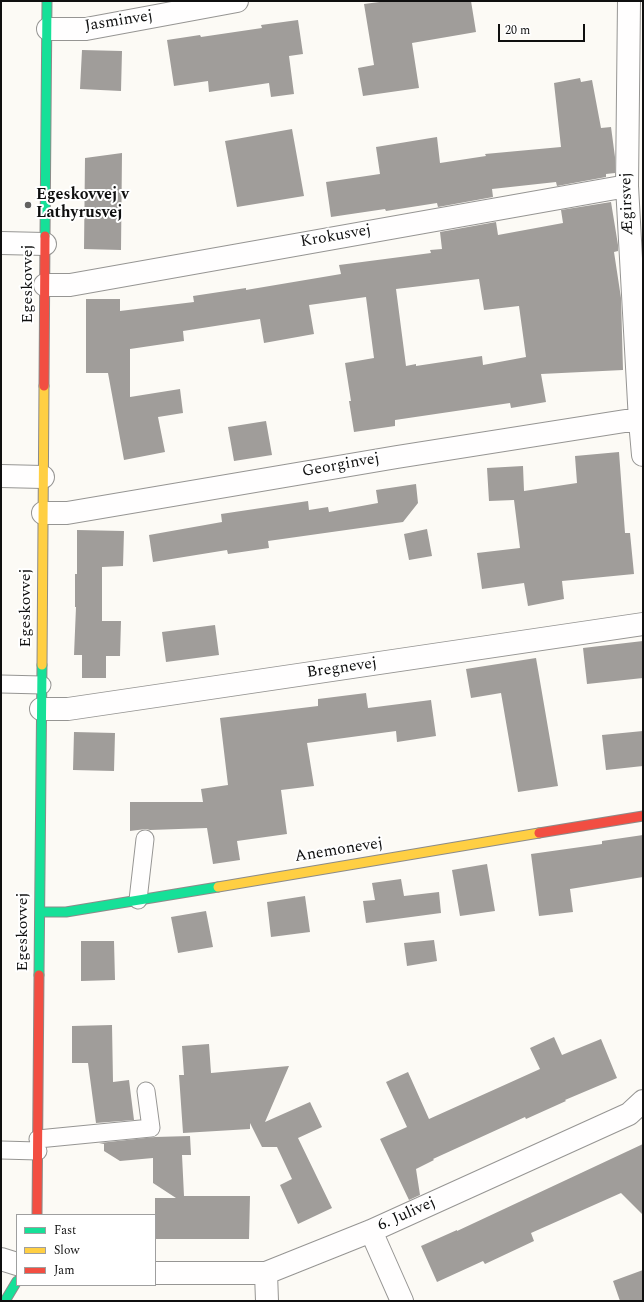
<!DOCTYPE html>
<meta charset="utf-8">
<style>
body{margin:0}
#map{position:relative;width:644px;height:1302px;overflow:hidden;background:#fcfaf5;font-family:Spectral,serif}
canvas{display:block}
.frame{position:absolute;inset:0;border:2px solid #0f0f0f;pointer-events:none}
.legend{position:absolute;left:16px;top:1214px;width:140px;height:72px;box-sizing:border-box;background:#fff;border:1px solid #9f9f9f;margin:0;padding:5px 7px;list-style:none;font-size:12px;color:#0f0f0f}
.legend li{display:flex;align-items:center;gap:8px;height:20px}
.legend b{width:20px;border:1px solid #9f9f9f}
.scale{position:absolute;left:498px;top:24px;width:87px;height:18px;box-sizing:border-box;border:2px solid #0f0f0f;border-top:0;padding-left:5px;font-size:12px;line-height:14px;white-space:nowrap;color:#0f0f0f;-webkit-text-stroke:3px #fff;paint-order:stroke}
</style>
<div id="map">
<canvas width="644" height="1302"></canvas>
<div class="frame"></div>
<ul class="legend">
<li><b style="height:5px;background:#16e098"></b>Fast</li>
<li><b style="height:5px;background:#ffcf43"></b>Slow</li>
<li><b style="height:5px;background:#f24e42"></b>Jam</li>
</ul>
<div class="scale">20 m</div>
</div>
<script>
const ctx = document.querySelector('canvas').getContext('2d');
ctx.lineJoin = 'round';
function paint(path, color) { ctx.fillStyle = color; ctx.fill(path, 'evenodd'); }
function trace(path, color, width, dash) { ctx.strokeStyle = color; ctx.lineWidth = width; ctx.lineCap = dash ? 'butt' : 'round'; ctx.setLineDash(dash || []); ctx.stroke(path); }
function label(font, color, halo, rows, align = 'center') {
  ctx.font = font + ' Spectral,serif'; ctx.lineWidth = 4; ctx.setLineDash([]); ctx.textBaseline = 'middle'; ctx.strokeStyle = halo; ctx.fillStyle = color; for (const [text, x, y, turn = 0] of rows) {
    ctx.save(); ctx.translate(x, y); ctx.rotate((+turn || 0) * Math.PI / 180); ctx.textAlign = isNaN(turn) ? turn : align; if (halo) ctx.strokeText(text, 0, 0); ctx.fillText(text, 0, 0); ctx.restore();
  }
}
const building = new Path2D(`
 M387 1H471L476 32 412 43 419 88 363 96 358 68 374 65 364 4Z
 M298 20 303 54 289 56 294 94 271 97 269 83 209 92 208 81 174 86 167 40 200 35 201 37 262 28 261 25Z
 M82 50 122 51 121 91 80 89Z
 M580 78 581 82 592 80 601 128 611 127 615 157V173L606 174V177L557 186 556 182 492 189 493 197 438 207 437 203 386 211 385 209 331 217 326 182 380 174 376 147 437 137 440 163 486 156 485 154 561 147 554 83Z
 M292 129 304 196 237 207 225 141Z
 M122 153 121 250 84 249 85 158Z
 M611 202 618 245V251L614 252 621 298 623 370 541 374 546 402 511 408 510 403 395 420V426L354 432 349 401H351L345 363 374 358 366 297 309 305 314 334 264 343 260 319 183 331 184 341 130 349V397L180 389 183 413 158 417 165 452 124 460 108 373H86V299H120V311L194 302 193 296 246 288V290L341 274 339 265 431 253 430 250 442 249 440 232 496 222 498 235 563 223 561 210ZM479 279 484 310 519 306 526 357 483 365 482 356 416 366V364L406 366 396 289Z
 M266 421 272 455 234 461 228 427Z
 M619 452 625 533H630L634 574 562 581 564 599 528 606 524 583 482 589 477 553 520 548 514 500 489 501 487 468 523 466 524 491 577 483 575 456Z
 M416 484 418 503 403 522 268 541 269 548 228 554 227 550 153 562 149 535 222 522 221 514 308 501 309 510 328 507 329 512 378 503 376 490Z
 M427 529 432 556 409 560 404 534Z
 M77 530 124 531 123 566 102 567V621H121L120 656H106V678H82V655H74L76 607H75V574H77Z
 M215 625 219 655 166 662 162 632Z
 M643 641V678L587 684 583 648Z
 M536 658 558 786 518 792 501 693 471 698 466 669Z
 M366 693 368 708 431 700 436 736 397 742 396 731 307 743 314 786 281 790 287 834 237 841 240 860 213 864 207 828 150 830 146 829 130 831V802H203L201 789 228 785 220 718 318 706V699Z
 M643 731V766L606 770 602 735Z
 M74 732 115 733 114 771 73 770Z
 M643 835V877L570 889 573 912 539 916 531 854 602 844V841Z
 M487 864 495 911 460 916 452 870Z
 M401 879 404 896 439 892 441 913 366 923 363 901 375 900 372 883Z
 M305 896 310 932 271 937 267 902Z
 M206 911 213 947 178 953 171 917Z
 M434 940 437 961 407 966 404 943Z
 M81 941H114L115 980 81 981Z
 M112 1025 113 1082 129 1080 134 1120 96 1123 88 1063H72V1026Z
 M554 1037 562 1055 601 1039 617 1078 565 1100 566 1101 526 1119 525 1117 433 1159 434 1160 416 1169 420 1195 409 1200 380 1139 407 1127 386 1082 408 1072 429 1119 540 1069 530 1048Z
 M209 1044 211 1073 289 1066 265 1122 310 1102 322 1127 298 1138 332 1208 298 1224 280 1185 292 1179 277 1147H262L250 1123V1129L183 1133 179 1075H184L182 1046Z
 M190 1136 191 1155H182L184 1196H250L249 1239H155V1198H176L153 1183V1158L120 1161 104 1151V1144L99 1143 155 1137Z
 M643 1144V1215L621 1193 531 1233 534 1241 485 1264 483 1261 437 1282 421 1246 457 1230V1231Z
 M643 1270V1301H620L613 1281Z`);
const lane = new Path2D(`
 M1 684 42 685
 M138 900 145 839
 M38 1139 151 1128 146 1091
 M1 1150 38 1151`);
const street = new Path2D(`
 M629 1 627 186 640 421 643 455
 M48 29H86L237 1
 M1 243 45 244
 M45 285H70L627 186
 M1 476 43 477
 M43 513H67L397 457 625 421H640
 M41 709H68L643 624
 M371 1231 402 1301
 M1 1259 17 1264
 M155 1273H266L371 1231 629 1114 643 1101
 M266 1273 267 1301`);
const fast = new Path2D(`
 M45 236 47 1
 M40 912H66L218 887
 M39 975 42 665
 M5 1301 17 1281`);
const slow = new Path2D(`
 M42 665 44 386
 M218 887 539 833`);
const jam = new Path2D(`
 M44 386 45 236
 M539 833 643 816
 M37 1215 39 975`);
const markers = [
 [28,205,4,"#626160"]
];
const streetNames = [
 ["Jasminvej",119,22,-9],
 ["Ægirsvej",628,204,-92],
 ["Krokusvej",336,237,-10],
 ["Egeskovvej",29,284,-90],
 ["Georginvej",341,466,-10],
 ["Egeskovvej",27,608,-90],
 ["Bregnevej",342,669,-8],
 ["Anemonevej",339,851,-9],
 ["Egeskovvej",24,932,-90],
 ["6. Julivej",407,1215,-24]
];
const poiNames = [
 ["Egeskovvej v",36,196],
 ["Lathyrusvej",36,214]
];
paint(building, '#a09d9a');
trace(lane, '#969593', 19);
trace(street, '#969593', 24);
trace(fast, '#8c8b89', 11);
trace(slow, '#8c8b89', 11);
trace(jam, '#8c8b89', 11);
trace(lane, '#fffefe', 17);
trace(street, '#fffefe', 22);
trace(fast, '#16e098', 9);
trace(slow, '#ffcf43', 9);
trace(jam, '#f24e42', 9);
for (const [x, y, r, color] of markers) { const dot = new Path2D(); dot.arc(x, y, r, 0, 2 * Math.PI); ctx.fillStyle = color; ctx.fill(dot); trace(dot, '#fff', 1.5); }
label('16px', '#0f0f0f', '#fff', streetNames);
label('bold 16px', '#0f0f0f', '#fff', poiNames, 'left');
</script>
